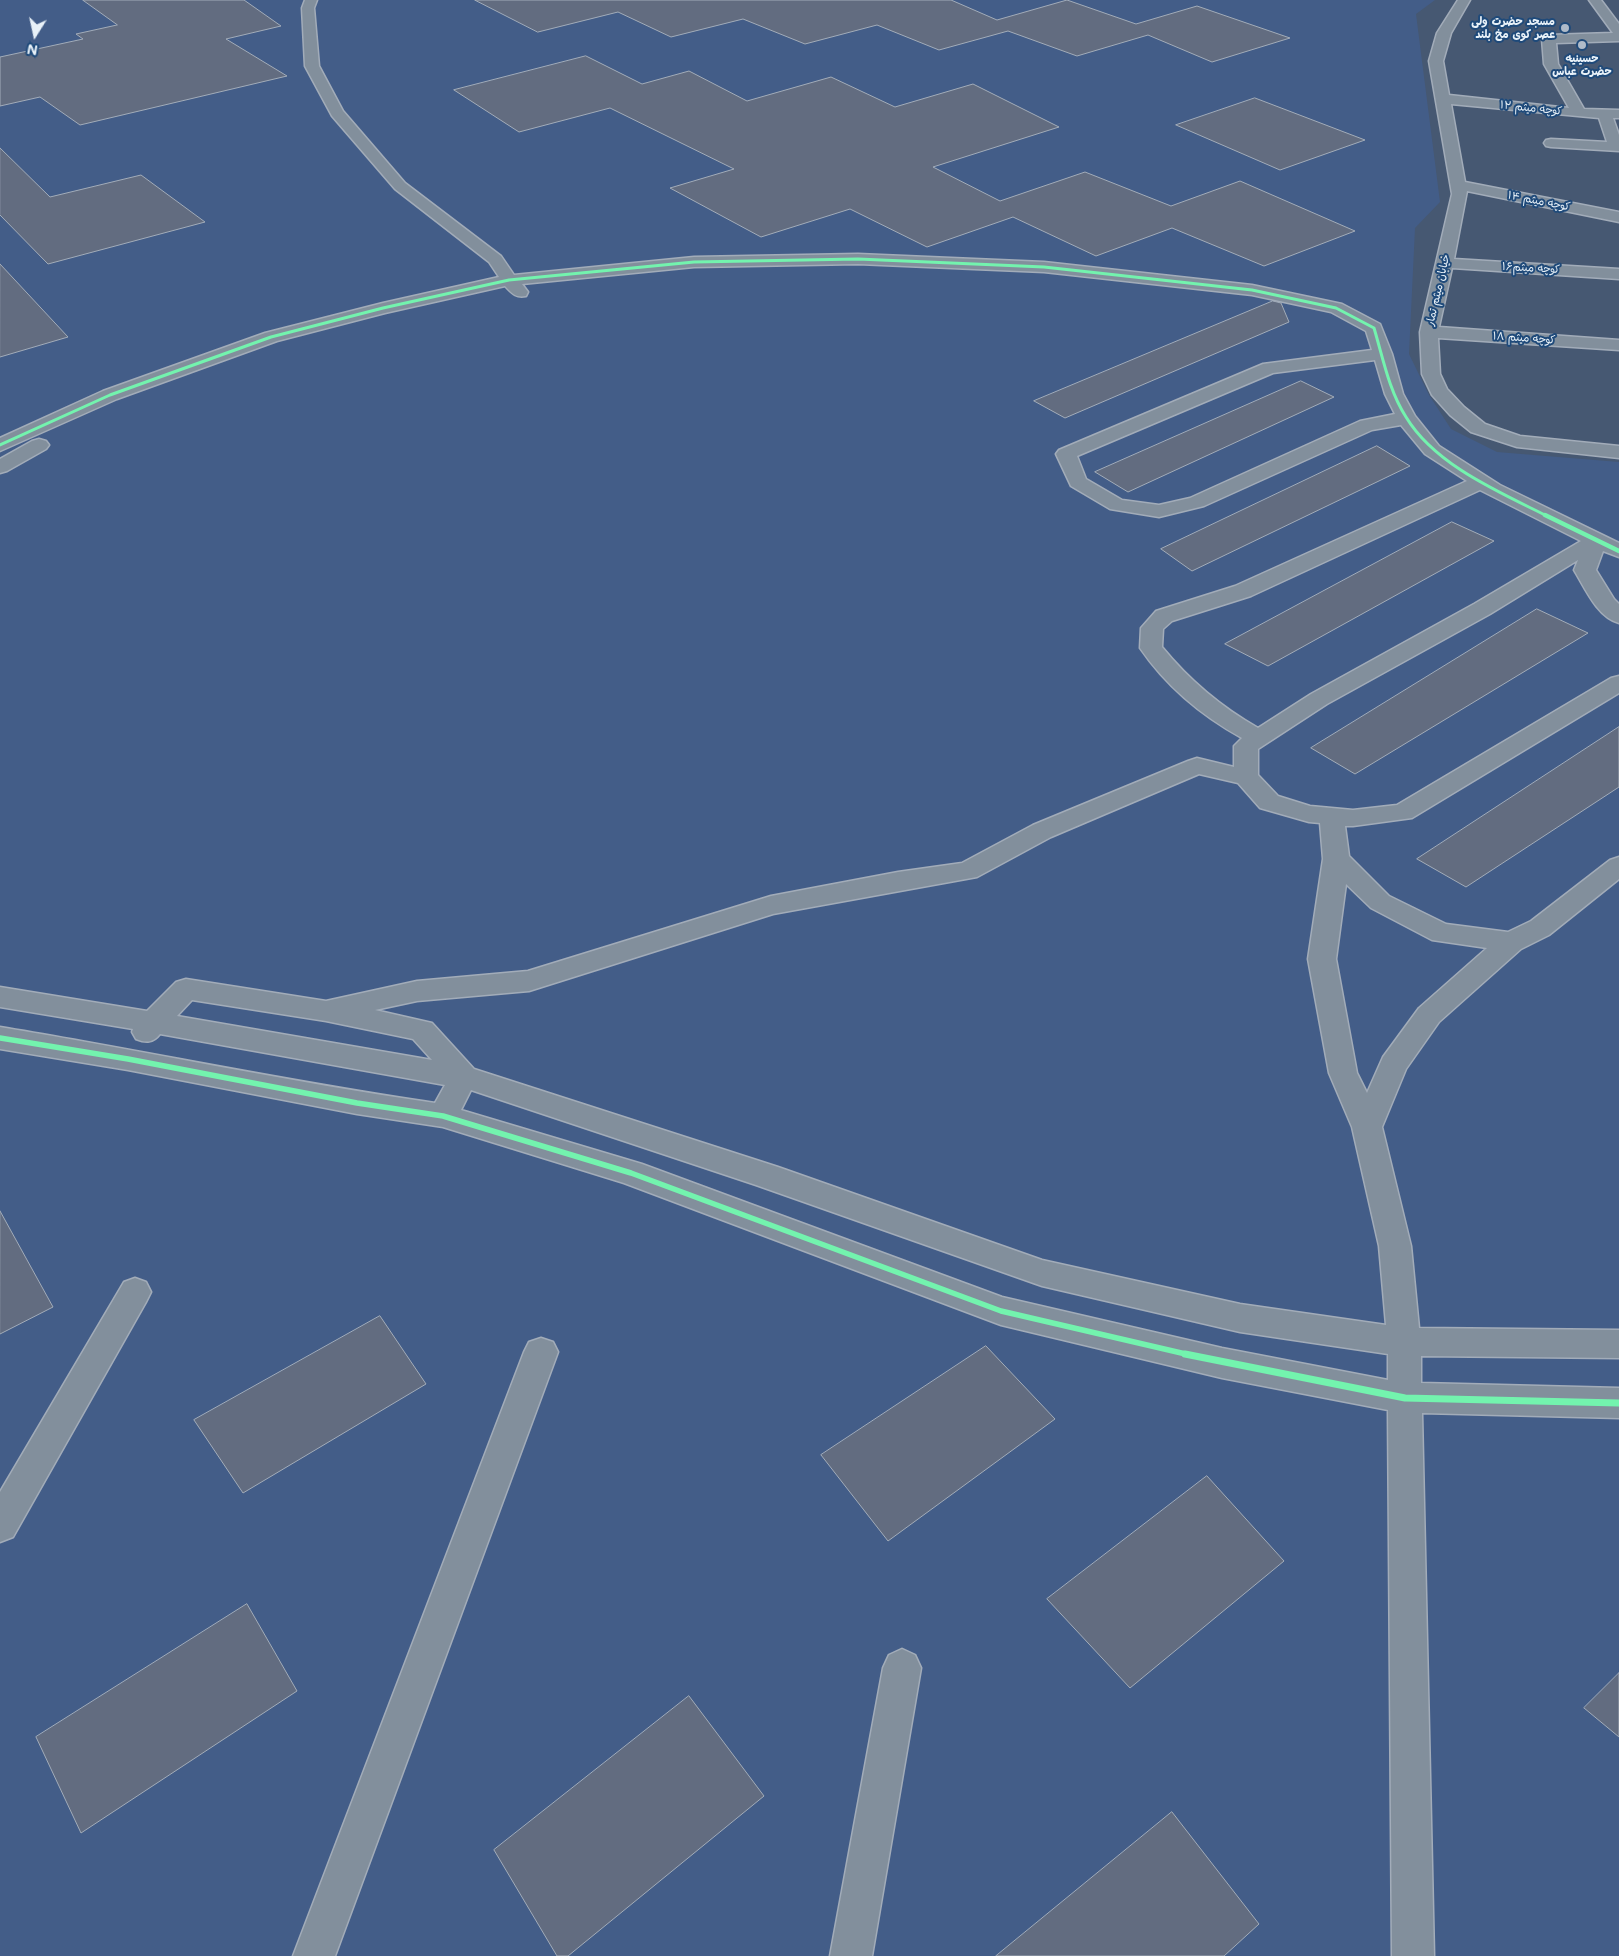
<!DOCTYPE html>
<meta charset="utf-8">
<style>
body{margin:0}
#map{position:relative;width:1619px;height:1956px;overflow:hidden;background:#465872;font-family:Mali,sans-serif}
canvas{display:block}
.north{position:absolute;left:10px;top:10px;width:50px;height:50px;-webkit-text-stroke:4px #1f4a7a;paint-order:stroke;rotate:190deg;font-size:14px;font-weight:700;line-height:20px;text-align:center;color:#e8f1f8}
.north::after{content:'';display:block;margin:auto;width:18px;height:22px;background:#e8f1f8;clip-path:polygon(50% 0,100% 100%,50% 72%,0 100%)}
</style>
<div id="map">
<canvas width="1619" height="1956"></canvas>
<div class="north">N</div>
</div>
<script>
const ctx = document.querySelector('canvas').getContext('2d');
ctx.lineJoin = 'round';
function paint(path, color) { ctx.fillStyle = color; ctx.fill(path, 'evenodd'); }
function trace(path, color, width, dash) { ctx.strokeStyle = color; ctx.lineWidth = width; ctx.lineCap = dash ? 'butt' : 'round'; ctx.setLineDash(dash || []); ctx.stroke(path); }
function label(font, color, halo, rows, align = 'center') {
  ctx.font = font + ' Mali,"Playpen Sans Arabic",sans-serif'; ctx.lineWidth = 4; ctx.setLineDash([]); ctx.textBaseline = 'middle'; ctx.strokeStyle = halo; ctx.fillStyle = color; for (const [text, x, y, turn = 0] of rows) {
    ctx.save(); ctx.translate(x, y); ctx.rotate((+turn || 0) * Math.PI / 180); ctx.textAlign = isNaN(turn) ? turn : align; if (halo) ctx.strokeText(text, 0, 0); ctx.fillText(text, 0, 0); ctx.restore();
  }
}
const built = new Path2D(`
 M0 0H1435L1416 14 1440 202 1415 228 1409 354 1429 395 1451 429 1497 452 1619 462V1956H0Z`);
const building = new Path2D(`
 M83 0H244L281 26 226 39 287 76 80 125 40 97 0 106V57L83 39 76 34 117 25Z
 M475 0H951L997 20 1067 0 1136 24 1197 6 1290 38 1212 62 1148 35 1077 56 1008 31 939 50 877 25 805 44 743 19 671 37 618 12 538 32Z
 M586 56 642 84 689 71 747 101 831 77 895 107 973 84 1059 127 933 167 1000 201 1085 172 1171 206 1240 181 1355 231 1264 266 1172 228 1096 256 1013 217 927 247 850 209 761 237 670 188 734 169 610 108 519 132 454 90Z
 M1255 98 1365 140 1280 170 1176 125Z
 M0 148 50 197 141 175 205 222 48 264 0 215Z
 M0 264 68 337 0 357Z
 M1273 301 1281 303 1289 322 1065 418 1034 401Z
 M1301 381 1334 397 1128 492 1095 472Z
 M1377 446 1410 466 1192 571 1161 549Z
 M1452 522 1494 541 1268 666 1225 644Z
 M1537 609 1588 633 1355 774 1311 748Z
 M1619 727V787L1466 887 1417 859Z
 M0 1211 53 1307 0 1334Z
 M380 1316 426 1384 243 1493 194 1420Z
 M986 1346 1055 1419 888 1541 821 1455Z
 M1207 1476 1284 1561 1130 1688 1047 1599Z
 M247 1604 297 1691 81 1833 36 1737Z
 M1619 1673V1737L1584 1708Z
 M689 1696 764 1796 568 1956H557L494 1850Z
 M1172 1812 1259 1924 1224 1956H996Z`);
const minor = new Path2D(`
 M305 0H317L314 8 319 66 343 111 405 183 501 256 514 275 694 257 858 254 1044 262 1252 285 1342 304 1380 324 1392 354 1403 394 1415 416 1439 446 1500 485 1619 543V557L1603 551 1596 570 1614 599 1619 604V623C1597 617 1585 588 1574 570L1578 560 1490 614 1327 704 1258 749V775L1278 796 1310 806 1353 810 1397 805 1611 678 1619 676V693L1412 818 1353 826H1345L1349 856 1389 896 1446 924 1508 932 1531 921 1610 860 1619 857V879L1549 935 1521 949 1439 1022 1406 1069 1382 1127 1411 1246 1419 1328 1619 1330V1358L1421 1356V1383L1619 1388V1418L1422 1413 1434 1956H1392L1388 1410 1222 1378 1001 1325 624 1183 443 1127 357 1114 128 1070 0 1049V1027C145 1051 289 1082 435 1103L445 1085 160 1034C153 1043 146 1043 136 1039L132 1032 133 1029 0 1007V987L147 1011 176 982 186 979 326 1001 417 981 528 971 771 896 898 872 962 863 1033 825 1188 761 1197 758 1234 767V746L1242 738C1202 716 1166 686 1140 648L1141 628 1156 611 1235 586 1467 481 1425 454 1401 425 1372 430 1204 506 1159 517 1110 509 1071 486 1056 454 1059 450 1263 364 1372 350 1366 331 1331 312 1252 295 1044 272 858 264 694 267 522 284 528 292 526 296C515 298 512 293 505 286L385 313 277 341 117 399 0 451V438L103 391 265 333 383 303 499 277 489 262 395 189 332 116 305 66 302 8ZM1375 360 1385 394 1395 414 1360 421 1190 498 1159 505 1122 500 1086 479 1077 456 1273 373ZM1480 490 1581 541 1474 604 1311 694 1258 728C1221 707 1189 680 1162 647L1163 629 1172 621 1251 596ZM1199 774 1238 783 1260 808 1309 822 1320 823 1323 859 1308 959 1329 1073 1352 1127 1379 1246 1386 1325 1240 1304 1042 1260 778 1167 474 1069 432 1023 375 1010 417 1001 529 991 773 914 977 877 1051 837ZM1346 884 1371 908 1432 940 1487 948 1419 1008 1383 1057 1367 1093 1357 1073 1336 959ZM192 1000 326 1021 413 1039 432 1060 177 1016ZM471 1090 756 1185 1042 1286 1240 1332 1388 1354V1380L1222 1348 1002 1297 642 1164 461 1110Z
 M1458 0H1470L1451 33 1443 61 1449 95 1569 108 1544 64 1542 39 1549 35 1613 33 1589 0H1601L1619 24V41L1556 43 1558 64 1584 109 1619 110V118H1613L1619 135V151L1551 147 1546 146 1544 143 1546 140 1551 139 1607 142 1599 118 1451 104 1465 182 1619 212V222L1467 191 1454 259 1619 269V279L1452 268 1439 327 1619 340V350L1438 338 1440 374 1447 389 1464 407 1485 424 1520 436 1619 446V458L1517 447 1471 432 1450 415 1432 395 1422 374 1420 332 1452 194 1429 61 1437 33Z
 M39 439 46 441 49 445 46 449 7 471 0 473V459L32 441Z
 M135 1278 146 1282 151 1292 146 1302 13 1537 0 1542V1492L124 1282Z
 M541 1338 553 1342 558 1352 335 1956H293L524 1352 529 1342Z
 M902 1649 915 1655 921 1668 872 1956H830L883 1668 889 1655Z`);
const cyclewayFar3 = new Path2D(`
 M0 445 110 395 271 337 383 308 509 280 694 262 858 259 1044 267 1252 290 1336 308 1374 328C1383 358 1389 391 1406 417 1435 465 1499 492 1547 516`);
const cyclewayFar2 = new Path2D(`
 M1545 515 1619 551`);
const cyclewayFar1 = new Path2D(`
 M0 1038 128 1059 357 1103 443 1116 631 1173 1001 1311 1190 1355`);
const cycleway = new Path2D(`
 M1185 1354 1405 1398 1619 1403`);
const markers = [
 [1565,28,5,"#afbbc9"],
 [1582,45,5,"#afbbc9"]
];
const farPoinames = [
 ["مسجد حضرت ولی",1555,22],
 ["عصر کوی مخ بلند",1555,35],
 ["حسینیه",1582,59,"center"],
 ["حضرت عباس",1582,72,"center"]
];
const farStreetnames = [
 ["کوچه میثم ۱۲",1531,108,6],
 ["کوچه میثم ۱۴",1539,201,11],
 ["کوچه میثم۱۶",1531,268,3],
 ["خیابان میثم تمار",1438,290,-77],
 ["کوچه میثم ۱۸",1524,338,4]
];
paint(built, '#435d88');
paint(building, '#626c80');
trace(building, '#a2acb9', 1);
trace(minor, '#a2acb9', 3);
paint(minor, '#828f9c');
trace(cyclewayFar3, '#73f3ae', 3);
trace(cyclewayFar2, '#73f3ae', 4.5);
trace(cyclewayFar1, '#73f3ae', 5.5);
trace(cycleway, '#73f3ae', 7);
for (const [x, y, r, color] of markers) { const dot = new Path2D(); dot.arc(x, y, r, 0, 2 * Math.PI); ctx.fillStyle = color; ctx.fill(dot); trace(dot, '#1f4a7a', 2); }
label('bold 11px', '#e8f1f8', '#1f4a7a', farPoinames, 'right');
label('11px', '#e8f1f8', '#1f4a7a', farStreetnames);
</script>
